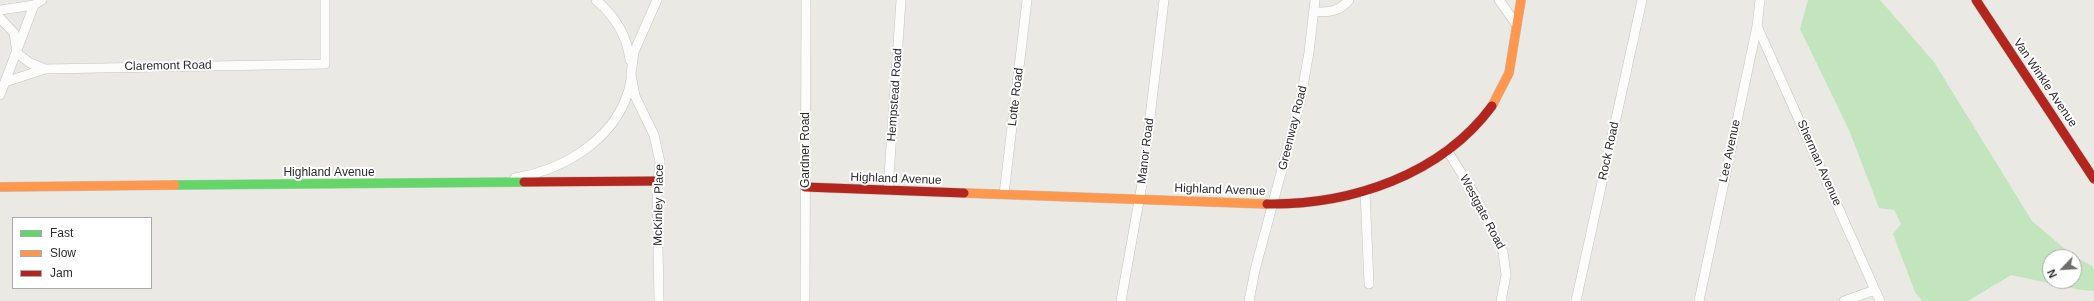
<!DOCTYPE html>
<style>
body{margin:0}
#map{position:relative;width:2094px;height:301px;overflow:hidden;background:#eae9e3;font-family:Arial,sans-serif}
canvas{display:block}
.legend{position:absolute;left:12px;top:217px;width:140px;height:72px;box-sizing:border-box;background:#fff;border:1px solid #ababab;margin:0;padding:5px 7px;list-style:none;font-size:12px;color:#2c2c2c}
.legend li{display:flex;align-items:center;gap:8px;height:20px}
.legend b{width:20px;border:1px solid #ababab}
.north{position:absolute;left:2042px;top:249px;width:40px;height:40px;box-sizing:border-box;background:#fff;border:1px solid #ababab;border-radius:50%;rotate:245deg;font-size:11px;font-weight:700;line-height:16px;text-align:center;color:#2c2c2c}
.north::after{content:'';display:block;margin:auto;width:14px;height:18px;background:#6e6e6c;clip-path:polygon(50% 0,100% 100%,50% 72%,0 100%)}
</style>
<div id="map">
<canvas width="2094" height="301"></canvas>
<ul class="legend">
<li><b style="height:5px;background:#63d668"></b>Fast</li>
<li><b style="height:5px;background:#ff974d"></b>Slow</li>
<li><b style="height:5px;background:#b3261e"></b>Jam</li>
</ul>
<div class="north">N</div>
</div>
<script>
const ctx = document.querySelector('canvas').getContext('2d');
ctx.lineJoin = 'round';
function paint(path, color) { ctx.fillStyle = color; ctx.fill(path, 'evenodd'); }
function trace(path, color, width, dash) { ctx.strokeStyle = color; ctx.lineWidth = width; ctx.lineCap = dash ? 'butt' : 'round'; ctx.setLineDash(dash || []); ctx.stroke(path); }
function label(font, color, halo, rows, align = 'center') {
  ctx.font = font + ' Arial,sans-serif'; ctx.lineWidth = 4; ctx.setLineDash([]); ctx.textBaseline = 'middle'; ctx.strokeStyle = halo; ctx.fillStyle = color; for (const [text, x, y, turn = 0] of rows) {
    ctx.save(); ctx.translate(x, y); ctx.rotate((+turn || 0) * Math.PI / 180); ctx.textAlign = isNaN(turn) ? turn : align; if (halo) ctx.strokeText(text, 0, 0); ctx.fillText(text, 0, 0); ctx.restore();
  }
}
const green = new Path2D(`
 M1808 0H1880L1934 62 2032 221 2072 255 2092 266 2094 270V291L2081 290 2011 275 1968 301H1922L1915 292 1893 234 1901 224 1894 210 1879 208 1849 130 1800 29ZM2050 257H2074V281H2050Z`);
const street = new Path2D(`
 M596 0C615 16 627 35 630 60
 M657 0 634 52 631 74 635 96 654 135 660 162 657 190 659 301
 M1499 0 1516 24
 M0 10 34 5
 M1315 12C1329 12 1339 12 1349 0
 M0 18 14 33 17 53 30 63 45 69 325 64V0
 M1757 26 1880 301
 M5 82 45 69
 M0 95 34 5 42 0
 M1447 150 1473 192 1503 252 1506 275 1501 301
 M515 178C567 169 621 136 631 80
 M888 190 901 0
 M1365 191 1369 284
 M1004 194 1027 0
 M805 301 806 0
 M1121 301 1142 184 1164 0
 M1249 301 1255 270 1301 98 1309 52 1315 0
 M1576 301 1642 0
 M1699 301 1757 26 1760 0
 M1844 301 1875 290`);
const fast = new Path2D(`
 M175 185 524 182`);
const slow = new Path2D(`
 M1492 106 1509 73 1521 0
 M0 187 175 185
 M964 193 1267 204`);
const jam = new Path2D(`
 M1976 0 2094 179
 M524 182 659 181
 M805 187 964 193
 M1267 204C1351 205 1441 175 1492 106`);
const streetNames = [
 ["Claremont Road",168,66,-1],
 ["Van Winkle Avenue",2045,83,56],
 ["Hempstead Road",895,95,-86],
 ["Lotte Road",1016,97,-83],
 ["Greenway Road",1293,128,-76],
 ["Gardner Road",806,150,-90],
 ["Manor Road",1146,151,-83],
 ["Rock Road",1609,151,-78],
 ["Lee Avenue",1730,151,-78],
 ["Sherman Avenue",1819,163,66],
 ["Highland Avenue",329,173],
 ["Highland Avenue",896,179,2],
 ["Highland Avenue",1220,190,2],
 ["McKinley Place",659,205,-89],
 ["Westgate Road",1482,212,62]
];
paint(green, '#c2e5be');
trace(street, '#c4c4c3', 10);
trace(fast, '#c4c4c3', 10);
trace(slow, '#c4c4c3', 10);
trace(jam, '#c4c4c3', 10);
trace(street, '#fcfcfb', 9);
trace(fast, '#63d668', 9);
trace(slow, '#ff974d', 9);
trace(jam, '#b3261e', 9);
label('12px', '#2c2c2c', '#fff', streetNames);
</script>
